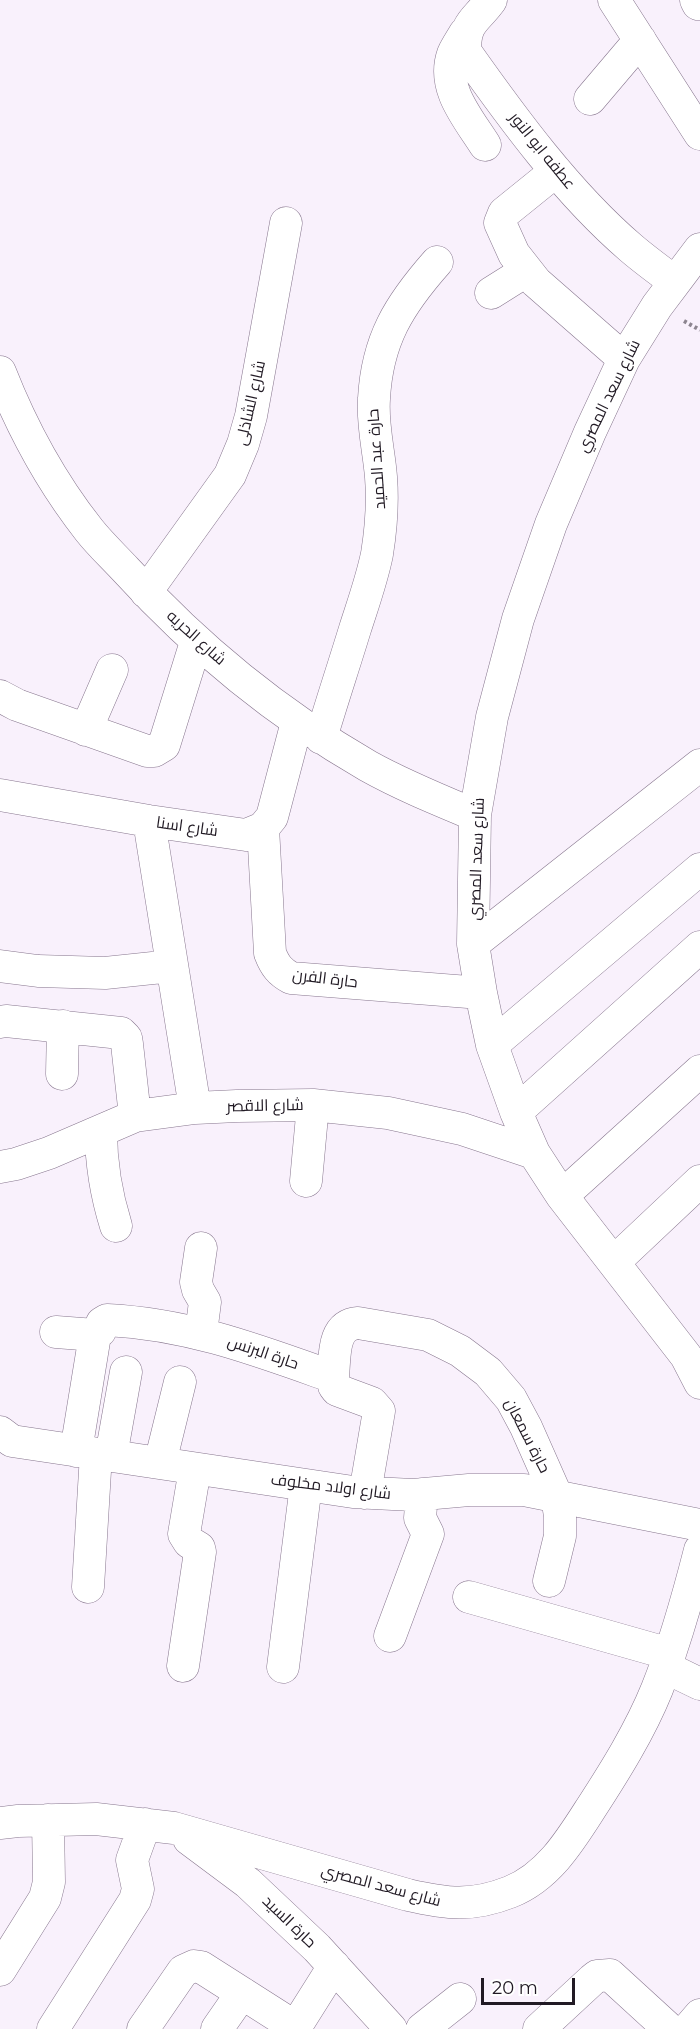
<!DOCTYPE html>
<meta charset="utf-8">
<style>
body{margin:0}
#map{position:relative;width:700px;height:2029px;overflow:hidden;background:#f9f1fc;font-family:Montserrat,sans-serif}
canvas{display:block}
.scale{position:absolute;left:481px;top:1978px;width:94px;height:27px;box-sizing:border-box;border:3px solid #211a24;border-top:0;padding-left:8px;font-size:18px;line-height:21px;white-space:nowrap;color:#211a24;-webkit-text-stroke:4px #fff;paint-order:stroke}
</style>
<div id="map">
<canvas width="700" height="2029"></canvas>
<div class="scale">20 m</div>
</div>
<script>
const ctx = document.querySelector('canvas').getContext('2d');
ctx.lineJoin = 'round';
function trace(path, color, width, dash) { ctx.strokeStyle = color; ctx.lineWidth = width; ctx.lineCap = dash ? 'butt' : 'round'; ctx.setLineDash(dash || []); ctx.stroke(path); }
function label(font, color, halo, rows, align = 'center') {
  ctx.font = font + ' Montserrat,Cairo,sans-serif'; ctx.lineWidth = 4.5; ctx.setLineDash([]); ctx.textBaseline = 'middle'; ctx.strokeStyle = halo; ctx.fillStyle = color; for (const [text, x, y, turn = 0] of rows) {
    ctx.save(); ctx.translate(x, y); ctx.rotate((+turn || 0) * Math.PI / 180); ctx.textAlign = isNaN(turn) ? turn : align; if (halo) ctx.strokeText(text, 0, 0); ctx.fillText(text, 0, 0); ctx.restore();
  }
}
const path = new Path2D(`
 M684 321 700 330`);
const street = new Path2D(`
 M491 0C475 22 465 21 465 51 513 119 568 194 631 248 645 260 660 271 675 282
 M614 0 700 134
 M696 0 698 4
 M465 33C461 40 456 47 453 54 441 88 468 118 485 145
 M590 99 640 40
 M556 171 504 213 500 223 514 254 536 282 624 359
 M700 249 657 306 624 359 590 432 551 524 518 619 492 717 475 815 473 944 481 993 492 1045 516 1112 534 1153 562 1196 686 1356 700 1383
 M491 293 526 271
 M0 372C22 428 52 483 89 530 100 544 114 557 126 570 196 647 278 714 368 766 402 785 439 800 475 815
 M146 592 230 475 243 444 251 416 286 223
 M0 696 17 705 147 751H154L164 745 196 642
 M86 730 112 670
 M321 738C332 701 344 665 355 629 363 604 372 579 377 554 381 529 383 502 381 477 379 451 372 425 374 399 377 340 399 305 437 262
 M0 795 149 821 246 835 263 828 272 817 297 722
 M149 821 195 1108
 M263 828 270 953C275 966 280 972 291 978L481 993
 M473 944 700 765
 M0 966 38 971 105 973 172 966
 M0 1022 6 1021 121 1033 126 1038 127 1044 135 1116
 M492 1045 700 869
 M62 1074 63 1026
 M516 1112 700 947
 M101 1131C101 1164 106 1194 116 1226
 M0 1167 16 1164 49 1153 135 1116 195 1108 237 1106 313 1105 388 1113 462 1129 534 1153
 M306 1181 313 1105
 M562 1196 700 1071
 M614 1262 700 1181
 M56 1332 95 1335 100 1331 102 1323 107 1320C189 1324 257 1350 333 1377L334 1386 337 1390 372 1403 379 1411 365 1493
 M201 1333 205 1302 198 1290 196 1282 201 1248
 M333 1377C335 1356 332 1325 358 1323L428 1335 460 1351 488 1372 511 1399 526 1427 557 1497 560 1516V1536L549 1581
 M0 1432 12 1441 353 1492 413 1495 469 1490H524L700 1525
 M76 1451 95 1335
 M111 1456 126 1372
 M160 1463 180 1382
 M88 1587 96 1454
 M469 1597 670 1654
 M390 1636 428 1534 420 1518 422 1494
 M183 1666 200 1552 199 1548 189 1542 184 1534 195 1469
 M283 1667 306 1485
 M665 1667 700 1684
 M0 1823 18 1821 96 1819 174 1828 408 1895C447 1904 472 1907 510 1892 548 1877 570 1841 591 1808 615 1771 640 1731 657 1689 675 1644 688 1597 700 1550
 M189 1839 248 1883 317 1948 391 2029
 M0 1970 45 1898 49 1882 48 1820
 M53 2029 135 1900 138 1889 132 1860 145 1824
 M143 2029 183 1971 194 1966 201 1967 292 2025 300 2020 334 1966
 M217 2029 242 1993
 M422 2029 460 1999
 M539 2029 592 1980 597 1976 610 1975 669 2029
 M688 2029 700 2015`);
const streetNames = [
 ["عطفه ابو النور",542,151,51],
 ["شارع سعد المصري",609,396,-64],
 ["شارع الشاذلى",251,403,-77],
 ["حارة عبد الحميد",377,459,-94],
 ["شارع الحريه",196,638,42],
 ["شارع اسنا",187,827,8],
 ["شارع سعد المصري",477,859,-88],
 ["حارة الفرن",325,979,7],
 ["شارع الاقصر",265,1106,-1],
 ["حارة البرنس",263,1353,19],
 ["حارة سمعان",527,1436,63],
 ["شارع اولاد مخلوف",331,1487,7],
 ["شارع سعد المصري",381,1886,15],
 ["حارة السيد",289,1922,44]
];
trace(street, '#87768e', 33);
trace(path, '#8d8590', 4, [3, 3]);
trace(street, '#fff', 32);
label('16px', '#211a24', '#fff', streetNames);
</script>
